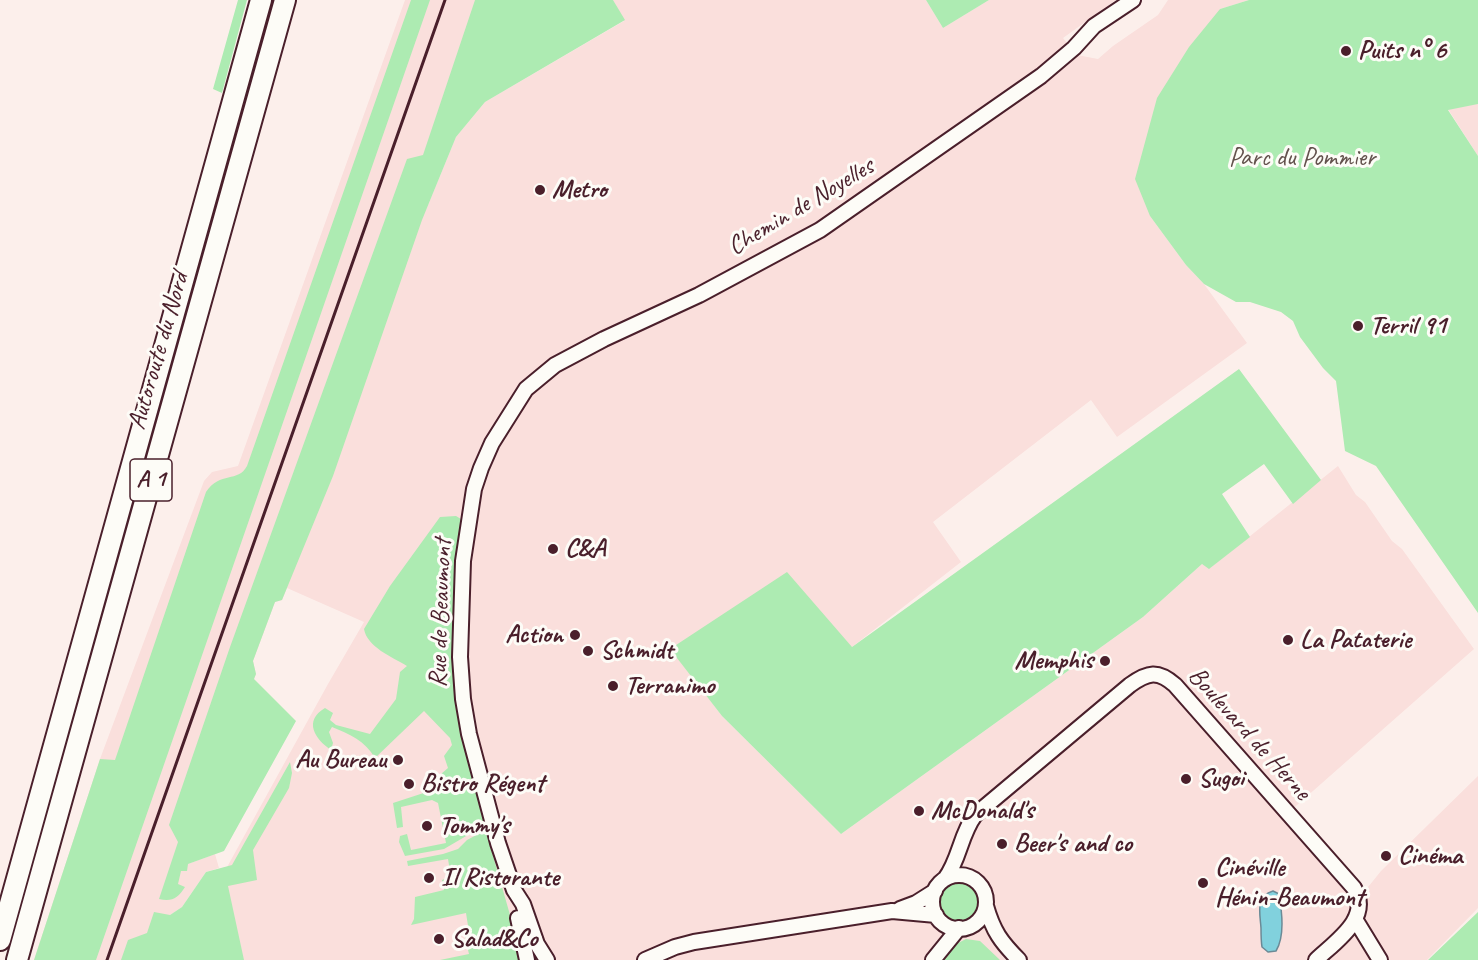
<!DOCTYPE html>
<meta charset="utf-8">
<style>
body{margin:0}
canvas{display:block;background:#fcefeb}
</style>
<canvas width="1478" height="960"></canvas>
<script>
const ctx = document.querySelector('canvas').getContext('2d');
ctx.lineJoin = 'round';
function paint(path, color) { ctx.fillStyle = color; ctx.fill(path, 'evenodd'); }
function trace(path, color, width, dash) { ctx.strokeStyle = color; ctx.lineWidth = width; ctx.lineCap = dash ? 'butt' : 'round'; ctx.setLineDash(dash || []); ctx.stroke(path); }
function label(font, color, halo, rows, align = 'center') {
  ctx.font = font + ' Caveat,sans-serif'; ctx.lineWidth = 6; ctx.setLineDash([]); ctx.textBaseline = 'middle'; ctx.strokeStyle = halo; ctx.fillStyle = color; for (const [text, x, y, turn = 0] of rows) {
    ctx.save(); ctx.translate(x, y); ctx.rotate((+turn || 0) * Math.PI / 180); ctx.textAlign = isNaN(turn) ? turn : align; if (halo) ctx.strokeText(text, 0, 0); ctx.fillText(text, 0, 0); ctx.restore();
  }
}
const built = new Path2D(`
 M405 0H491L426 210 456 137 485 102 624 21 613 0H926L943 28 989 0H1116L1063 38 1077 55 1098 59 1113 46 1158 15 1168 0H1249L1220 9 1150 216 1186 265 1204 284 1247 343 1117 437 1091 400 933 522 961 562 852 647 671 649 722 716 841 834 1143 617 1202 564 1210 568 1338 466 1356 495 1365 502 1392 541 1402 549 1474 649 1288 813 1360 897 1381 871 1478 776V908L1427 960H240L221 878 328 684 364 622 287 588 282 600 275 602 253 661 256 674 192 839 188 864 215 854 219 868 206 872 182 907 170 915 137 960H34L100 759 204 481 212 472 238 466Z
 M1478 103V156L1448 109Z`);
const green = new Path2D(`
 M238 0H247L222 93 213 89Z
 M411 0H430L96 960H34L100 759 115 760 206 492C220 471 238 483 247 466Z
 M475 0H613L625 20 485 102 456 137 422 220 333 476 282 600 275 602 253 661 256 674 254 679 296 721 224 851 188 864 187 871H181L178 884 185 887C178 898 172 902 159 899L178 842 169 825 230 647 407 159 423 155Z
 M926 0H989L943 28Z
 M1249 0H1478V104L1448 110 1478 156V613L1376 466 1345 451 1336 381 1323 368 1300 337 1293 321 1281 312 1250 302H1236L1204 284 1186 265 1150 216 1135 179 1157 98 1189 47 1220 9Z
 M1239 369 1321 480 1293 504 1264 464 1222 494 1250 537 1209 569 1202 564 1143 617 841 834 722 716 670 649 787 572 852 647Z
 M456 516 461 519C454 576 449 638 456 694 462 738 474 783 485 825L444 849 405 856 399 842 400 836 407 834 411 850 446 843 438 803 432 800 401 807 403 827 397 828 393 803 445 786 441 774 448 768 444 756 452 745 450 738 424 711 375 758C365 741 350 734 332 727L329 732 333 743 331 750C315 739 303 721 325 708L333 713 330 720 336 725 370 734 396 699 400 672 407 666C392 657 367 647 364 629L390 586 440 517Z
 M290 762 292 773 289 788 253 850 257 880 228 886 244 960H121L128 940 147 933 154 912 170 915 182 907 206 872 232 865Z
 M486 830C497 873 512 916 521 960H440L469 954 464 933 469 932 466 913 411 925 414 919 415 897 444 890 442 880 451 877 448 859 408 866 407 861 443 854 458 849 467 840Z
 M939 902a20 20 0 1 1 40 0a20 20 0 1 1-40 0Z
 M1478 912V960H1428Z
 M966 939 980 941 1000 960H939L956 944Z`);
const water = new Path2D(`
 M1273 891 1279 894C1282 912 1285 936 1276 951L1268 952 1262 947C1261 941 1261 935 1261 928 1260 913 1255 896 1273 891Z`);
const minor = new Path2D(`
 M932 902a27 27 0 1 1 54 0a27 27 0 1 1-54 0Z
 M945 879C960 859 960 835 975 815L1130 685C1148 672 1158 670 1175 685L1354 888C1372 918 1336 941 1316 960
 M986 906C993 931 1001 942 1019 960
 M900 909 916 903 935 891
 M518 918 527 960
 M1355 919 1380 960
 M547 960 537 944 523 904 514 890 498 843 469 734 463 699 460 657 463 561 474 489 481 468 492 443 526 389 555 365 604 339 699 295 820 230 1041 76 1074 48 1094 26 1133 0
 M645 960 675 947 694 942 892 911 936 915
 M933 960 959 928`);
const highway = new Path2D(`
 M0 940 261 0
 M17 960 285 0`);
const rail = new Path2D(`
 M107 960 445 0`);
const markers = [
 [1346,51,6,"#4a1f2b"],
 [540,190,6,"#4a1f2b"],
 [1358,326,6,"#4a1f2b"],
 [553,549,6,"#4a1f2b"],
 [575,635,6,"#4a1f2b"],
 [1288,640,6,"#4a1f2b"],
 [588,651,6,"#4a1f2b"],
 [1105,661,6,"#4a1f2b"],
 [613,686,6,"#4a1f2b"],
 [398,760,6,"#4a1f2b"],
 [1186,779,6,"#4a1f2b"],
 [409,784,6,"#4a1f2b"],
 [919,811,6,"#4a1f2b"],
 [427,826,6,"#4a1f2b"],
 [1002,844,6,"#4a1f2b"],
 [1386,856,6,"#4a1f2b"],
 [429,878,6,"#4a1f2b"],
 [1203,883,6,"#4a1f2b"],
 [439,939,6,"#4a1f2b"]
];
const shields = [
 [151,480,42]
];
const shieldNames = [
 ["A 1",151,480]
];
const poiNames = [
 ["Puits n° 6",1358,51],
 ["Metro",552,190],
 ["Terril 91",1370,326],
 ["C&A",565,549],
 ["Action",563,635,"right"],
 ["La Pataterie",1300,640],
 ["Schmidt",600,651],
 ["Memphis",1093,661,"right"],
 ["Terranimo",625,686],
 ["Au Bureau",386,760,"right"],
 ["Sugoi",1198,779],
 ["Bistro Régent",421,784],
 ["McDonald's",931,811],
 ["Tommy's",439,826],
 ["Beer's and co",1014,844],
 ["Cinéma",1398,856],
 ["Cinéville",1215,868],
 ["Hénin-Beaumont",1215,898],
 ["Il Ristorante",441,878],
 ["Salad&Co",451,939]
];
const parkNames = [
 ["Parc du Pommier",1302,158]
];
const streetNames = [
 ["Chemin de Noyelles",801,207,-31],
 ["Autoroute du Nord",159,351,-74],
 ["Rue de Beaumont",441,613,-88],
 ["Boulevard de Herne",1249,734,48]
];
paint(built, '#fadfdc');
paint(green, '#adebb2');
paint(water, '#81d1dd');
trace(water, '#6b8a96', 1.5);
trace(minor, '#4a1f2b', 18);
trace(highway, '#4a1f2b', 24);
trace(minor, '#fdfcf7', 14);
trace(highway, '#fdfcf7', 20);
trace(rail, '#4a1f2b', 3);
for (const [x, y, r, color] of markers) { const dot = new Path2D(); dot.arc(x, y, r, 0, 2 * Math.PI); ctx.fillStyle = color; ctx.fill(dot); trace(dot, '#fdfcf7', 2); }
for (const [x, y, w] of shields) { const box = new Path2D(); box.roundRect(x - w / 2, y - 21, w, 42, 4.5); ctx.fillStyle = '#fdfcf7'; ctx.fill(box); trace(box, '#4a1f2b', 1.5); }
label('bold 24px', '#4a1f2b', null, shieldNames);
label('bold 26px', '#4a1f2b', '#fdfcf7', poiNames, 'left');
label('26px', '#63524d', '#fdfcf7', parkNames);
label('26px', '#4a1f2b', '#fdfcf7', streetNames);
</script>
